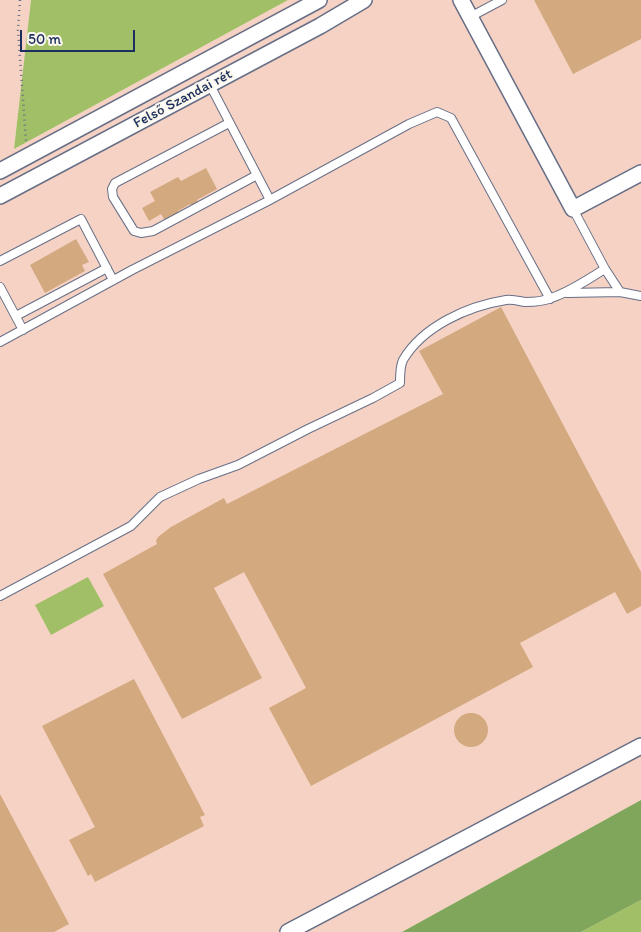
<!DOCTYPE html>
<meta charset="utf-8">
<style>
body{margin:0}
#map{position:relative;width:641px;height:932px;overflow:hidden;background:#f5e7cf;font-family:Itim,sans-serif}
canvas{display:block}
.scale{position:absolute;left:20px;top:30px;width:115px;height:22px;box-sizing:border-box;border:2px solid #1b2f5e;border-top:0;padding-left:6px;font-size:15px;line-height:18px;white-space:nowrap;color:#1b2f5e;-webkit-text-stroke:4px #fbf7ec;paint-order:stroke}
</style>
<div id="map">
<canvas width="641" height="932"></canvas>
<div class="scale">50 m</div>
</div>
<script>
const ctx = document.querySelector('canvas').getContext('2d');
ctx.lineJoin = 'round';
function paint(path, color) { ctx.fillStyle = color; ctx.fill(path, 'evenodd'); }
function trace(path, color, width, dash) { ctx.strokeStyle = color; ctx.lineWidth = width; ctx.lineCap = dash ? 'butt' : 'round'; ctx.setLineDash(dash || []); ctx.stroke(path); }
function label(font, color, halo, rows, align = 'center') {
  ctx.font = font + ' Itim,sans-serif'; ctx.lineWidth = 4; ctx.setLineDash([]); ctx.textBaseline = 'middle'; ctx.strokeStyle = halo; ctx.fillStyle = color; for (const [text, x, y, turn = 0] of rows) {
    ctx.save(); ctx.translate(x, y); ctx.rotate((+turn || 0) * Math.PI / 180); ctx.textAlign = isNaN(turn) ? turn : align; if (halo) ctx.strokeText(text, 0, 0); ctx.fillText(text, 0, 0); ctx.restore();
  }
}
const built = new Path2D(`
 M0 0H31L14 149 288 0H641V800L402 932H0Z`);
const green = new Path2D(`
 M31 0H288L14 149Z
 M88 577 104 606 51 635 35 605Z
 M641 900V932H581Z`);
const forest = new Path2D(`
 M641 800V900L581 932H402Z`);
const building = new Path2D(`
 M534 0H641V39L573 74Z
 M206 168 217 189 197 200 199 204 192 207 190 204 178 211 179 214 165 221 161 214 149 221 142 208 155 201 150 192 178 177 181 181Z
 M76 239 89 262 82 265 85 271 45 293 30 265Z
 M501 307 641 572V606L627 614 615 592 520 643 533 667 311 786 269 708 306 688 244 572 214 588 262 678 182 719 103 574 157 544 156 541 158 537 171 527 224 498 227 504 443 394 419 351Z
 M134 679 205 815 200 817 204 826 95 882 91 874 88 876 69 840 95 827 42 726Z
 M454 730a17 17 0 1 1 34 0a17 17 0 1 1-34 0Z
 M0 794 69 924 54 932H0Z`);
const path = new Path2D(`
 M20 0 18 30 26 141`);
const service = new Path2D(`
 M470 17 502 0
 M210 85 270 200
 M229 123 115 183 112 189 113 197 134 231 141 233 153 231 257 175
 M573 209 605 269 620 292 641 296
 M0 261 81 219 113 280
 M0 287 23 330
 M567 293 620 292
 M16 316 107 268
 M0 342 132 270 266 202 409 124 437 112 451 118 550 299
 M0 596 131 526 160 497 199 479 238 465 308 429 373 398 400 383C400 376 400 366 403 360 423 326 468 306 506 300 512 299 519 301 525 302 533 302 544 301 551 298 570 292 588 279 605 269`);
const minor = new Path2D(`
 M461 0 573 209 641 173
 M0 171 319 0
 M0 196 320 26 364 0
 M288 932 641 746`);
const streetNames = [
 ["Felső Szandai rét",183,99,-28]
];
paint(built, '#f6d2c4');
paint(green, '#a1bf66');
paint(forest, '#80a65b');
paint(building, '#d3a97f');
trace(service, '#676f86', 10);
trace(minor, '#676f86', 18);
trace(path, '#676f86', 2.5, [1, 4]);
trace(service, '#fff', 8);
trace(minor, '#fff', 15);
label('15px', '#1b2f5e', '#fbf7ec', streetNames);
</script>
